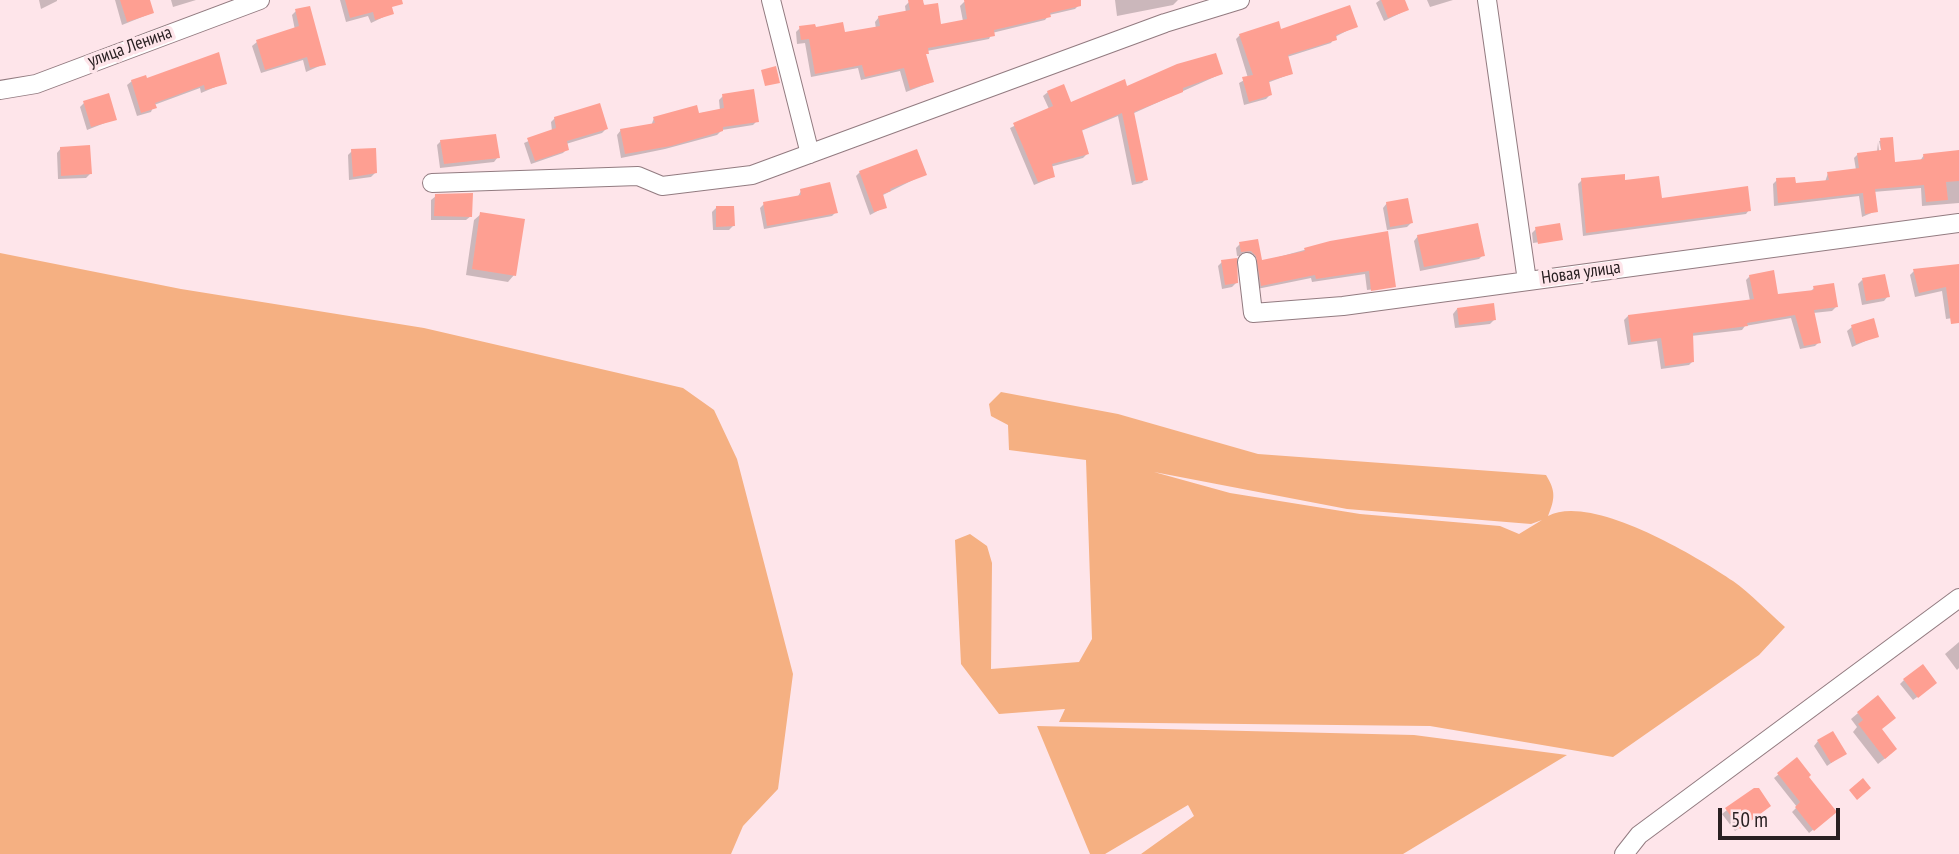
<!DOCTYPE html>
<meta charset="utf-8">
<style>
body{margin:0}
#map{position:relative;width:1959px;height:854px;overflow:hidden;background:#fee5ea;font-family:"PT Sans Narrow",sans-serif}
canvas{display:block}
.scale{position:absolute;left:1718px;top:808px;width:122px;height:32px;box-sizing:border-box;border:4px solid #292022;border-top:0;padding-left:9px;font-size:21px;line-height:24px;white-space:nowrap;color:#292022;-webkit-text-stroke:5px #fee5ea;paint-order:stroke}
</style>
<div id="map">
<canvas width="1959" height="854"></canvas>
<div class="scale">50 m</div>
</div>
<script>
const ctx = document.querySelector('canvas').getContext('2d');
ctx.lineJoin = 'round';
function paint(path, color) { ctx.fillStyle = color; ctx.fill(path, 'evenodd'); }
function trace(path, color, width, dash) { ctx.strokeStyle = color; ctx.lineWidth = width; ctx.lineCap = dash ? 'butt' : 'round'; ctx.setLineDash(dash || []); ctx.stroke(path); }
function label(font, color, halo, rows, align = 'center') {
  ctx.font = font + ' "PT Sans Narrow",sans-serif'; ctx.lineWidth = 7; ctx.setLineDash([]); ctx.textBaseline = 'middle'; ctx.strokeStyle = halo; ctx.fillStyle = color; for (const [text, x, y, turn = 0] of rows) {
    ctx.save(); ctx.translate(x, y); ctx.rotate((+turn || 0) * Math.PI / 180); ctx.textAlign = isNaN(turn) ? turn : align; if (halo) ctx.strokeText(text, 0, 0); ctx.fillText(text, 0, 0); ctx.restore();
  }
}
const green = new Path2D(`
 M0 253 181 289 424 328 683 388 714 410 737 459 793 674 778 789 743 826 731 854H0Z
 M1001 392 1118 414 1258 454 1546 475C1556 491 1555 499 1548 516 1590 493 1695 555 1733 581 1751 594 1768 612 1785 627L1759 655 1613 757 1430 726 1059 722 1065 709 999 714 961 664 955 540 970 534 987 546 992 563 991 669 1079 662 1092 639 1086 460 1009 450 1008 425 991 416 989 404ZM1154 472 1347 509 1531 524 1542 520 1519 534 1500 526 1360 514 1230 493Z
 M1037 726 1414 735 1567 755 1403 854H1141L1194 816 1188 805 1105 854H1090Z`);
const shadow = new Path2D(`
 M39 0H57V1L41 9Z
 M115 0H148L152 13 122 25Z
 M171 0H196L173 7Z
 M340 0H388L392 13 371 23 368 16 346 22Z
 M921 0 940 26 963 21 960 6 964 2 1077 0 1079 5 1075 9 1049 15 1045 20 992 33 989 39 927 51 924 56 932 82 906 92 900 71 861 80 858 68 811 77 805 43 797 44 796 32 800 28 844 34 876 29 875 22 879 17 906 13 905 6 909 2Z
 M1115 0H1178L1173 5 1117 16Z
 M1380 0H1403L1407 10 1384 21 1376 3Z
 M1427 0H1453L1430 7Z
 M296 11 324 64 306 72 303 60 261 73 252 46 257 42 295 30 292 15Z
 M1356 26 1335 37 1331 43 1287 57 1291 74 1267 83 1270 95 1266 99 1244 105 1239 83 1248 78 1236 39 1240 35Z
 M1221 74 1132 114 1146 179 1142 183 1132 185 1118 116 1081 131 1087 154 1083 158 1050 167 1053 177 1034 185 1010 128 1049 109 1043 96 1048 92 1070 104 1126 88Z
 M132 81H146L225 83 201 93 200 88 154 105 151 112 137 116 127 85Z
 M723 96 757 121 753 125 722 130 717 135 665 149 621 158 617 135 621 130 651 126 654 118 720 111 719 100Z
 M84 103 115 119 87 130 80 107Z
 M555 118 606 129 602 133 566 144 567 149 563 153 531 164 524 143 552 131 551 122Z
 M1891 139 1893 164 1920 161 1924 155 1959 152V203L1922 206 1921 188 1873 192 1876 211 1862 217 1859 196 1774 206 1773 184 1777 180 1793 178 1794 185 1825 182 1828 173 1856 170 1854 158 1858 154 1877 152 1878 142 1880 159 1883 158 1879 141Z
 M441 141 498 157 494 162 440 168 437 145Z
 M61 148 90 174 86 178 58 179 57 153Z
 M352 151 375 173 371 177 349 180 348 155Z
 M860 172 925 174 881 196 885 207 870 215 856 176Z
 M1582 180 1624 182 1661 200 1749 210 1746 214 1583 236 1578 184Z
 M801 191 836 212 832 216 764 229 760 208 764 204 797 198Z
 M436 196 471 216 466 220H431V200Z
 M1387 203 1411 223 1407 227 1387 230 1383 208Z
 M716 208 733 226 729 230H713L712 212Z
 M481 214 514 275 508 282 466 275 474 220Z
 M1536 229 1561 239 1533 243 1532 233Z
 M1418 236 1483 255 1479 259 1420 271 1414 241Z
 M1257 241 1260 262 1330 243 1394 287 1367 290 1365 274 1312 282 1311 278 1257 289 1246 255 1237 256 1236 248 1240 244Z
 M1222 262 1236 283 1232 287 1222 289 1218 266Z
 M1959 265V317L1946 319 1942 291 1915 297 1910 275 1914 271Z
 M1750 276 1777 296 1809 293 1814 288 1836 307 1832 311 1813 313 1819 342 1815 346 1800 349 1791 318 1745 326 1742 330 1691 336 1693 361 1689 365 1661 369 1657 341 1628 345 1624 320 1628 316 1750 301 1746 280Z
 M1862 280 1888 296 1884 301 1862 305 1858 284Z
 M1457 309 1494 320 1490 324 1455 328 1453 314Z
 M1852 327 1877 336 1852 347 1847 331Z
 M1959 642V668L1957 670 1945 654Z
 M1904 680 1931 687 1913 700 1900 684Z
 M1858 713 1880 730 1888 756 1878 764 1853 732 1857 727 1851 719Z
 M1818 741 1845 753 1827 766 1814 746Z
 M1779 774 1807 778 1830 816 1809 833 1792 812 1797 807 1774 778Z
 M1727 810H1764L1735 831 1722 814Z`);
const building = new Path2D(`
 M120 0H150L154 13 127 22Z
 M345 0H402L403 4 392 7 394 14 375 20 373 12 350 18Z
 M908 0H923L924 5 938 3 941 24 967 19 964 0H1081V6L1050 13 1051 17 994 30 995 36 928 48 929 54H926L934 82 910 89 904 68 865 77 862 65 815 74 809 39 801 40 799 26 815 24 816 27 843 22 845 32 880 26 878 16 910 10Z
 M1381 0H1405L1409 10 1388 18Z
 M1350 5 1358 27 1336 35 1337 40 1288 55 1293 74 1269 81 1272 95 1249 102 1242 77 1253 75 1239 34 1279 21 1281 29Z
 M310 6 326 65 310 68 307 57 265 70 256 40 299 26 295 9Z
 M219 52 227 84 205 90 204 85 155 103 157 108 141 113 131 80 146 75 147 78Z
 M1216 53 1223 74 1183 88V92L1134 112 1148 180 1136 182 1122 113 1082 130 1089 154 1052 164 1055 177 1038 182 1013 123 1053 106 1047 91 1064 84 1071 102 1125 79 1127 86 1177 64Z
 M776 66 780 83 765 86 761 70Z
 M754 89 759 122 723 127V131L671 146 625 154 620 129 655 123 653 117 697 105 699 113 724 108 722 94Z
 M109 93 117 120 91 127 83 101Z
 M600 103 608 129 567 141 569 150 535 161 527 138 556 128 554 117Z
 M496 134 500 158 444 164 440 140Z
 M1893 137 1895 162 1924 159 1923 154 1959 150V181L1946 182 1948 200 1926 202 1924 185 1875 189 1878 212 1865 214 1863 193 1778 203 1776 178 1795 177 1796 183 1829 180 1827 172 1859 168 1857 153 1881 150 1880 138Z
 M90 145 92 174 61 176 60 147Z
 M376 148 377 173 353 177 351 149Z
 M917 149 927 175 890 189 891 191 883 194 887 208 874 212 859 171Z
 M1625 174V180L1659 176 1662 198 1748 186 1751 211 1586 233 1581 178Z
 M830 182 838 213 767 226 763 202 801 195 800 189Z
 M473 193 472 217 434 216 435 194Z
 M1408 198 1413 223 1390 227 1386 202Z
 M716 206H734L735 226 716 227Z
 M480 212 525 219 516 276 472 269Z
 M1478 223 1485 256 1424 267 1417 235Z
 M1560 223 1563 240 1538 244 1535 227Z
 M1388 231 1396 287 1371 291 1369 271 1316 279 1315 275 1261 286 1256 256 1251 251 1241 252 1239 242 1258 239 1262 260 1305 251 1304 248 1330 241Z
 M1237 258 1238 283 1225 285 1221 260Z
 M1959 264V323L1951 324 1946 287 1919 293 1913 269Z
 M1774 270 1778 294 1814 290 1813 286 1834 283 1838 307 1814 310 1821 343 1804 346 1795 315 1747 323 1748 326 1693 333 1694 362 1665 366 1661 338 1631 342 1628 315 1754 299 1749 275Z
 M1885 274 1890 297 1866 301 1862 278Z
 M1494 303 1496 320 1459 325 1457 308Z
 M1874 318 1879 337 1856 344 1851 325Z
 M1923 664 1937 683 1918 698 1903 679Z
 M1878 695 1896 718 1882 729 1897 749 1885 759 1858 724 1863 720 1857 712Z
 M1833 731 1847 754 1831 763 1817 740Z
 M1797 757 1811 775 1809 777 1837 812 1814 831 1795 807 1800 802 1777 773Z
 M1863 778 1871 788 1857 800 1849 790Z
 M1754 788H1759L1771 806 1740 829 1725 808Z`);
const minor = new Path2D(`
 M771 0 810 154
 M1487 0 1527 281
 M0 90 36 84 260 0
 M432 183 638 176 662 186 752 175 1165 23 1240 0
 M1247 262 1253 313 1343 306 1959 223
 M1624 854 1639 835 1959 598`);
const streetNames = [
 ["улица Ленина",130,47,-20],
 ["Новая улица",1581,273,-8]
];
paint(green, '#f5b082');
paint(shadow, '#0003');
paint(building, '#fe9f92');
trace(minor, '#927b80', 20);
trace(minor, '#fff', 18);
label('18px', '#292022', '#fee5ea', streetNames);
</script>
